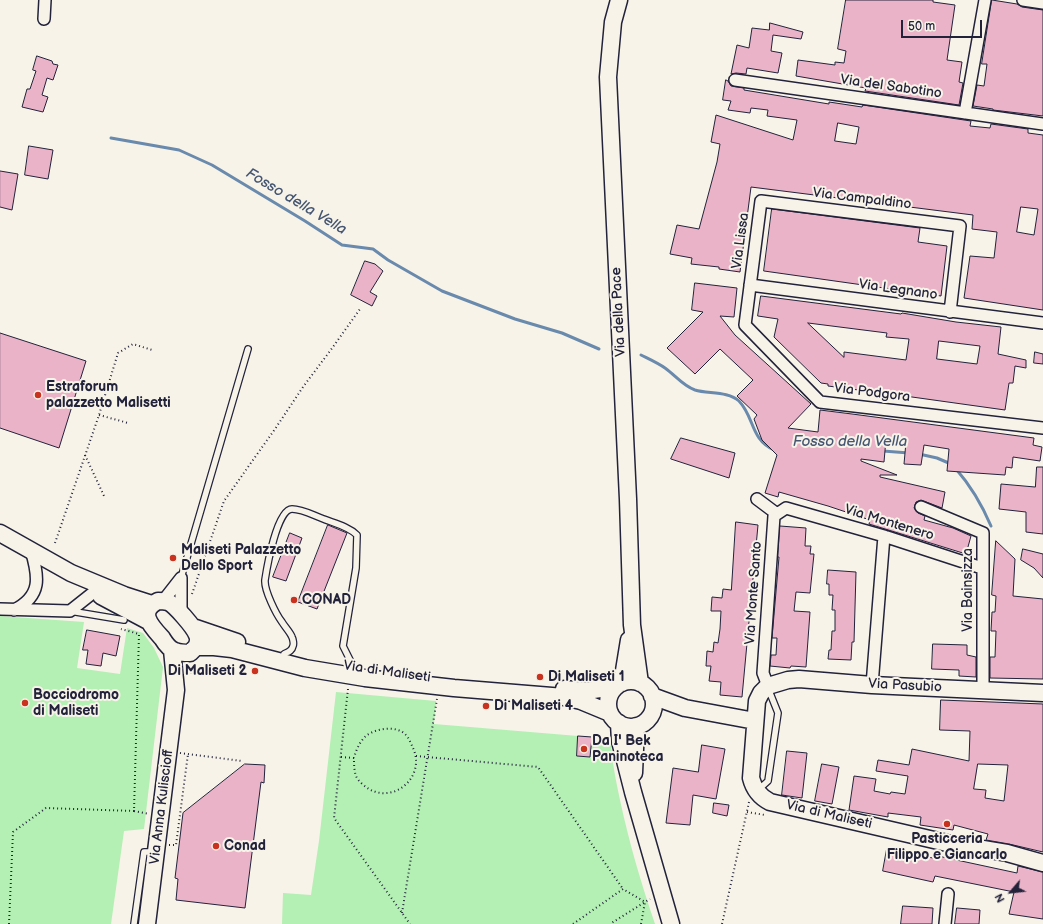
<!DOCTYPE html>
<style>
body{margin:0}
#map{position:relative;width:1043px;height:924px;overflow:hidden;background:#f7f3e8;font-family:"Balsamiq Sans",sans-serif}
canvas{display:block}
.north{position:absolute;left:991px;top:872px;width:40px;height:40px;-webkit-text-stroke:3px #f7f3e8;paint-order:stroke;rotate:242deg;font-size:11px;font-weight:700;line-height:16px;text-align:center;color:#22223b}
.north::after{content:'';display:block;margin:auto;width:14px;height:18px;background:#22223b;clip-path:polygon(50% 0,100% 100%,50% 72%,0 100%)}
.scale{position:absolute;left:901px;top:20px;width:81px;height:18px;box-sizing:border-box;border:2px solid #22223b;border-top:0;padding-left:5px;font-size:12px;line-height:14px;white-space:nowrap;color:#22223b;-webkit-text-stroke:3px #f7f3e8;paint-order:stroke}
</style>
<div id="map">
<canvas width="1043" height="924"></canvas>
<div class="north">N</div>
<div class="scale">50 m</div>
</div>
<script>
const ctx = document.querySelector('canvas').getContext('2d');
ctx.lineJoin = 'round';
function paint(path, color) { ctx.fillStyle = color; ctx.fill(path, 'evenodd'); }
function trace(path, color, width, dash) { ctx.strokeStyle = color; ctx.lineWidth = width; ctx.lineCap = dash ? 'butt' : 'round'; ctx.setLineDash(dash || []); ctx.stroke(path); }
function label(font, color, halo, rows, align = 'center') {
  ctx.font = font + ' "Balsamiq Sans",sans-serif'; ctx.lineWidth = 4; ctx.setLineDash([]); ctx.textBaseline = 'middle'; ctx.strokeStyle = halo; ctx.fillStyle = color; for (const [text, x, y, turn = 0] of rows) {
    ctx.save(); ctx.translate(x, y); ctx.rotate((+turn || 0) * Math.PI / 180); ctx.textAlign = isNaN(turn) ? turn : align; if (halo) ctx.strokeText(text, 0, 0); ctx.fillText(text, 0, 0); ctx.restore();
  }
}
const green = new Path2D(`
 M0 616 84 622 77 668 120 674 127 628 143 633 154 648 163 667 144 829 124 831 111 924H0Z
 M336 692 436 701 434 724 578 736 577 756 590 757 591 742H611C612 762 616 781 620 800 629 842 641 883 655 924H282L283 893 311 895 319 841Z`);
const stream = new Path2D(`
 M111 138 179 150 212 165 305 221 342 245 373 249 388 260 442 291 515 319 562 333 599 349
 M641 355C649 359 658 363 665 368 675 375 683 386 695 390 708 394 728 391 739 401 755 418 750 439 774 450
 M883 451 909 453
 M919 454 937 458 951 464
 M956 469C971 486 982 505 991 526`);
const building = new Path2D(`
 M846 0H933V2L955 5 947 60 962 62 959 82 963 83 959 105 865 91 866 88 796 76 798 60 835 65V62L844 63 846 51 838 49Z
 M992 0 1017 4 1022 7 1043 10V116L993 110V109L973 106 977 85 984 86 987 64H982Z
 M770 23 803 32 801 39 773 35 771 51 782 53 778 73 747 68 746 74 736 73 731 74 737 45 749 48 752 28 769 30Z
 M37 56 52 61 53 64 58 65 53 80 47 78 42 95 48 97 43 112 22 107 27 89H30L36 71 33 70Z
 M726 80 728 81 731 86 744 88V90L829 104V102L862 107 863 105 971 121 970 126 990 128 991 124 1028 129V133L1043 135V310L964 298 970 256 994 258 997 232 972 229 973 215 751 187 740 272 719 269V267L691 264 692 258 670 254 677 225 699 229 717 162 720 144 711 142 716 115 793 140 797 120 767 116 768 110 751 108 750 113 728 110 731 101 723 100ZM838 123 859 127 856 144 835 141ZM1021 207 1038 209 1034 235 1017 232Z
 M29 146 53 150 48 179 25 175Z
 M0 171 18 174 12 210 0 207Z
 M772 209 920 228 918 242 947 246 941 296 764 271Z
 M365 261 375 264 383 271 370 292 377 296 372 306 351 295Z
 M695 283 737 288 734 317 720 316 735 335 811 404 788 428 818 432 820 410 852 414 1034 438 1033 445 1042 447 1040 461 1013 457 1012 468 1006 467 1005 475 947 471 949 449 924 445 921 465 904 464 906 442 886 439 884 462 861 459V461L897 475H880V477L945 492 942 508 921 500 916 502 914 508 918 513 925 516 924 520 953 528 971 536 966 554 869 524 870 520 828 506 779 492 778 497 765 493 777 455 762 440 754 419 757 415 737 396 753 380 720 349 695 374 667 348 703 312 692 310Z
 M761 296 901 314 902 313 956 322 1001 327 998 354 1026 360V368L1015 366 1013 383H1009L1005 410 912 397 828 386V384L821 383 774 337 778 319 758 316ZM808 323 887 333 886 337 909 339 906 360 844 352V357ZM939 341 980 346 977 364 937 359Z
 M0 333 86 361 59 448 0 428Z
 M1035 352 1043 354V364L1034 363Z
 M681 438 735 453 729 478 671 459Z
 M1037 467H1043V534L1026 532V512L999 509 1001 484 1035 487Z
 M736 522 758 525 742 697 720 695 721 682 709 681 711 666H706L707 651 713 652 714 642 718 643 720 629 721 611H711L712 597 722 598 723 589 731 590Z
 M328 525 347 533 317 609 298 602Z
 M780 526 806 528 805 546H811L810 554H814L810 593 796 592 794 611 810 612 806 667 791 666 790 668 770 666 771 655H776L777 638H772L779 557H778Z
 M290 533 302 538 286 581 273 577Z
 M996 541 1015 559 1013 596 1043 599V679L990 678V657H995L996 631H991L992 612H995L996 596 992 595Z
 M1023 549 1043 554V578L1034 568 1021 560Z
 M828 570 856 572 854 642H852L851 660 828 659 829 650H831L832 631H835V610H832L833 595H829V584H827Z
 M87 630 120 636 116 656 103 653 101 666 86 664 88 650H83Z
 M933 644 967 645V655L976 657V677L959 676V670L932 669Z
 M941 700 1043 704V852L1009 844 986 840 988 834 954 825 953 830 920 825 921 817 888 813V817L849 810 854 776 876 779 874 791 890 794 891 792 905 794 908 776 876 771 878 760 909 765 912 749 969 761 970 731 940 730ZM978 764 1008 765 1004 801 985 798 986 790 974 789Z
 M578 736 592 737 590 757 577 756Z
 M702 745 725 749 716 799 693 795 690 825 666 823 673 768 698 772Z
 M787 751 807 753 802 798 782 795Z
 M245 764 265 765 264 783 261 782 245 908 176 900 178 879 175 878 183 813Z
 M822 764 839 767 832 804 815 801Z
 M714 803 729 805 727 816 713 813Z
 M887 849 938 859V856L1017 873 1018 866 1043 872V919L1009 914 1014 892 935 876 933 882 883 871Z
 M903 906 933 908 932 924H901Z
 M957 908 980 910 979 924H955Z`);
const path = new Path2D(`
 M99 415 128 423
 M85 455 104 496
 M55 543 99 415 118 353 133 344 152 350
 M192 594 224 501 275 429 303 387 333 347 360 309
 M187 674H190L193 666
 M348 689 334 818 410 924
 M180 753 242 761
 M416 756 538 767 623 889
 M341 757 354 758C354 764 354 770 356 776 358 781 364 786 369 789 395 804 426 776 413 748 411 744 409 738 406 735 397 725 376 728 366 736 360 741 356 750 354 758
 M134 811 149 814
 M747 812 765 815
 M169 845H176L188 754
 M402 913 437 699
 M9 924 13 832 46 808 134 811 139 634 121 629
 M573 924 623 889 645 902 610 924
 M641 924 645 902 650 899
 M722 924 749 802`);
const lane = new Path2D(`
 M181 578 248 349
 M70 611 124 620
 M284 654C288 652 292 651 293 646 294 644 293 639 292 637 290 632 285 627 282 622 276 614 264 590 265 580 267 567 277 509 292 509 302 509 313 515 321 518 333 523 348 526 357 535L356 568 343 646 354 668
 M758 790 768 781 778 713 768 688
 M134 924 144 852H154`);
const street = new Path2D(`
 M1023 0 1043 3
 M44 19 45 0
 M735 80 1043 124
 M965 113 985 0
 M750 285 1043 323
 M950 312 960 226 761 201 745 325 820 402 1043 428
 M757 499 777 514
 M921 507 983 533V690
 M163 601 181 578
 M0 609 70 611 94 592
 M14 610C42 596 39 577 31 550
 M181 615V578
 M872 685 884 536
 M768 686 763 673 774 516 786 508 884 536 982 568
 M945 924 948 894`);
const secondary = new Path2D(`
 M619 0 613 22 608 77 628 499 632 625 640 683
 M0 533 71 573 124 595 152 604
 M101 596 148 621
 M193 627 237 642
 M196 647C198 643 199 639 197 635 194 627 175 605 168 602 164 601 161 601 158 601 137 612 151 626 162 638 165 643 169 649 175 651 180 653 185 653 190 653L196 647H214L232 649 305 668 365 678 454 688 564 697 581 701 610 713
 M608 704a23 23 0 1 1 46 0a23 23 0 1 1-46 0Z
 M622 683 629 640
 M564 689 586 691 615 687
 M1043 693 872 685 799 679 788 680 768 686 761 693 757 701 751 778C754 790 760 797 770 802L947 843 1007 853 1043 863
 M652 696 685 708 755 721
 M619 723 620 741 633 792 671 924
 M634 773 636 726
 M147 924 176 690 172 650`);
const markers = [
 [38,395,4,"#c8321e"],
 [173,558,4,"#c8321e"],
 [294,600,4,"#c8321e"],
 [255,671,4,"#c8321e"],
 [540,677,4,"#c8321e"],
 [25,703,4,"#c8321e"],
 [486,706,4,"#c8321e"],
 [584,749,4,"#c8321e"],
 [947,824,4,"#c8321e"],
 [216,846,4,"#c8321e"]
];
const streetNames = [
 ["Via del Sabotino",891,87,8],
 ["Via Campaldino",862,199,7],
 ["Via Lissa",741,241,-82],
 ["Via Legnano",898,290,8],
 ["Via della Pace",619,312,-93],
 ["Via Podgora",872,393,7],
 ["Via Montenero",889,523,17],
 ["Via Bainsizza",968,590,-90],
 ["Via Monte Santo",754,593,-86],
 ["Via di Maliseti",387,672,8],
 ["Via Pasubio",905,686,3],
 ["Via Anna Kuliscioff",162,807,-83],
 ["Via di Maliseti",829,815,13]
];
const poiNames = [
 ["Estraforum",46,387],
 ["palazzetto Malisetti",46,403],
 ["Maliseti Palazzetto",181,550],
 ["Dello Sport",181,566],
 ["CONAD",302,600],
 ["Di Maliseti 2",247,671,"right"],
 ["Di Maliseti 1",548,677],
 ["Bocciodromo",33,695],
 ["di Maliseti",33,711],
 ["Di Maliseti 4",494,706],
 ["Da I' Bek",592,741],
 ["Paninoteca",592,757],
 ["Pasticceria",947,839,"center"],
 ["Filippo e Giancarlo",947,855,"center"],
 ["Conad",224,846]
];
const waterNames = [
 ["Fosso della Vella",296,202,31],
 ["Fosso della Vella",850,442]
];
paint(green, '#b4efb4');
trace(stream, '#698aac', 3);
paint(building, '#ebb3c8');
trace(building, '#22223b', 1);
trace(lane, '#22223b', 8);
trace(street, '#22223b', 14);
trace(secondary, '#22223b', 19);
trace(path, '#22223b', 2, [1, 3]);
trace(lane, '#f7f3e8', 5.5);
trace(street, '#f7f3e8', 11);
trace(secondary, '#f7f3e8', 16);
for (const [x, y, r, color] of markers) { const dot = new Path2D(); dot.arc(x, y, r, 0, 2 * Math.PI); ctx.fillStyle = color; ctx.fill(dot); trace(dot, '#f7f3e8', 1.5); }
label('14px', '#22223b', '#f7f3e8', streetNames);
label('bold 14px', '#22223b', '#f7f3e8', poiNames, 'left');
label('italic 15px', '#455673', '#f7f3e8', waterNames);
</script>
